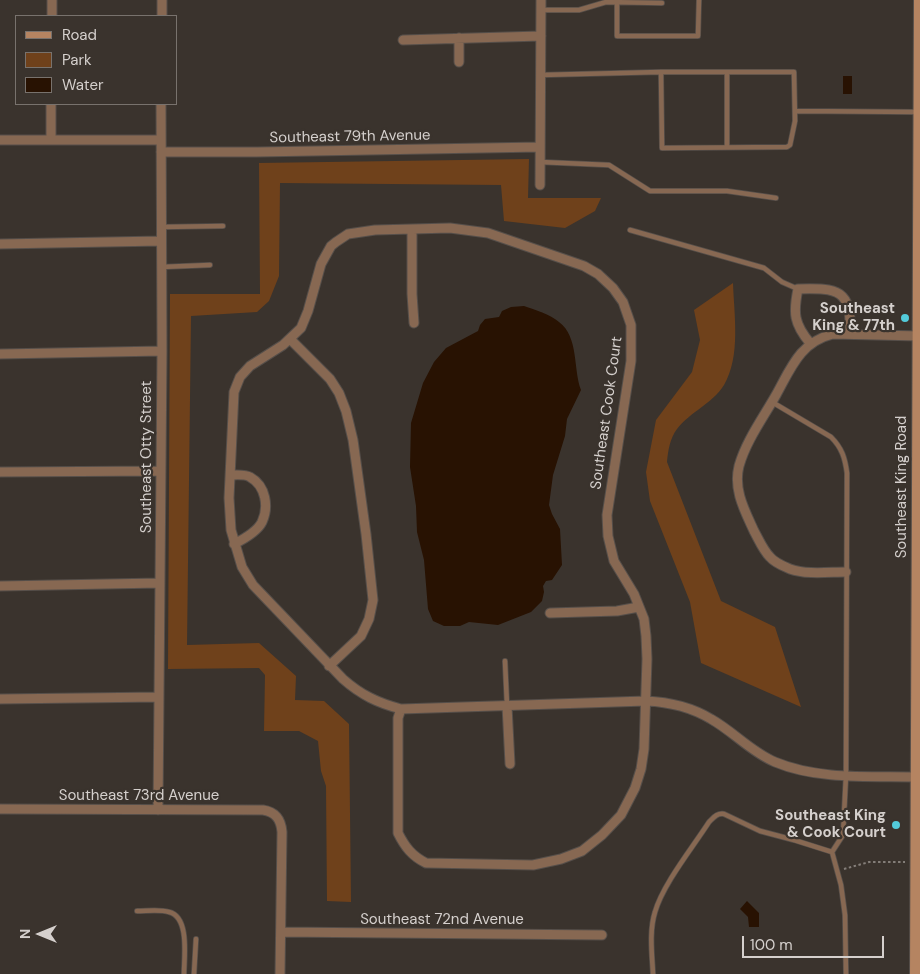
<!DOCTYPE html>
<style>
body{margin:0}
#map{position:relative;width:920px;height:974px;overflow:hidden;background:#3a332d;font-family:"DM Sans",sans-serif}
canvas{display:block}
.legend{position:absolute;left:15px;top:15px;width:162px;height:90px;box-sizing:border-box;background:#3a332d;border:1px solid #78726d;margin:0;padding:6px 9px;list-style:none;font-size:15px;color:#d5d0cd}
.legend li{display:flex;align-items:center;gap:10px;height:25px}
.legend b{width:25px;border:1px solid #78726d}
.north{position:absolute;left:15px;top:909px;width:50px;height:50px;-webkit-text-stroke:4px #3a332d;paint-order:stroke;rotate:270deg;font-size:14px;font-weight:700;line-height:20px;text-align:center;color:#d5d0cd}
.north::after{content:'';display:block;margin:auto;width:18px;height:22px;background:#d5d0cd;clip-path:polygon(50% 0,100% 100%,50% 72%,0 100%)}
.scale{position:absolute;left:742px;top:936px;width:142px;height:22px;box-sizing:border-box;border:2px solid #d5d0cd;border-top:0;padding-left:6px;font-size:15px;line-height:18px;white-space:nowrap;color:#d5d0cd;-webkit-text-stroke:4px #3a332d;paint-order:stroke}
</style>
<div id="map">
<canvas width="920" height="974"></canvas>
<ul class="legend">
<li><b style="height:6px;background:#b58461"></b>Road</li>
<li><b style="height:14px;background:#6f411b"></b>Park</li>
<li><b style="height:14px;background:#281202"></b>Water</li>
</ul>
<div class="north">N</div>
<div class="scale">100 m</div>
</div>
<script>
const ctx = document.querySelector('canvas').getContext('2d');
ctx.lineJoin = 'round';
function paint(path, color) { ctx.fillStyle = color; ctx.fill(path, 'evenodd'); }
function trace(path, color, width, dash) { ctx.strokeStyle = color; ctx.lineWidth = width; ctx.lineCap = dash ? 'butt' : 'round'; ctx.setLineDash(dash || []); ctx.stroke(path); }
function label(font, color, halo, rows, align = 'center') {
  ctx.font = font + ' "DM Sans",sans-serif'; ctx.lineWidth = 4.5; ctx.setLineDash([]); ctx.textBaseline = 'middle'; ctx.strokeStyle = halo; ctx.fillStyle = color; for (const [text, x, y, turn = 0] of rows) {
    ctx.save(); ctx.translate(x, y); ctx.rotate((+turn || 0) * Math.PI / 180); ctx.textAlign = isNaN(turn) ? turn : align; if (halo) ctx.strokeText(text, 0, 0); ctx.fillText(text, 0, 0); ctx.restore();
  }
}
const green = new Path2D(`
 M529 159 528 198H601L595 211 565 228 504 221 501 185 280 183 279 276 269 301 257 312 191 316 187 645 259 643 296 676 295 700 324 701 349 724 351 902 327 901 326 786 321 771 318 741 299 731H264L265 675 259 668 168 669 170 294H260L259 163Z
 M733 283C734 315 741 356 724 385 712 404 690 412 677 429 670 438 668 451 667 462L721 601 775 627 801 707 701 663 690 602 650 501 646 472 656 420 692 372 700 340 694 310Z`);
const water = new Path2D(`
 M843 76H852V94H843Z
 M524 306C535 310 550 314 559 322 579 337 573 369 581 390L567 419 565 436 553 475 549 505 552 514 560 529 562 565 552 580 546 581 543 586 544 592 542 601 531 612 498 625 469 622 460 626H444L433 621 428 609 424 560 417 532 416 506 410 467 411 423 423 383 434 362 446 348 478 331 480 325 485 319 499 317 502 311 511 307Z
 M747 901 759 913V927H749L748 917 740 909Z`);
const path = new Path2D(`
 M844 869 869 862H905`);
const lane = new Path2D(`
 M617 0V36H698L699 0
 M541 10H579L606 2 662 3
 M661 72H794L795 121 790 145 787 147 662 148Z
 M540 75 661 72
 M795 111 918 112
 M727 147V72
 M540 162 609 165 650 191H727L776 198
 M161 227 223 226
 M630 230 764 268 782 282 798 289
 M161 267 210 265
 M772 402 831 437C842 448 845 458 847 473L846 775 843 835 832 852 841 885 845 915 846 974
 M505 661 507 705
 M137 911C147 911 160 909 169 912 190 917 184 958 184 974
 M194 974 196 939
 M653 974C652 954 649 931 655 912 663 884 693 847 709 822 714 817 717 813 724 814L760 831 794 840 832 852`);
const street = new Path2D(`
 M52 16V0
 M162 16V0
 M459 38V62
 M403 40 541 36
 M0 140H161
 M51 140V104
 M161 152H257L540 147
 M540 185 541 0
 M412 230V294L414 323
 M0 244 161 241
 M290 339 330 379 339 393 346 411 353 440 366 534 373 600 369 619 361 636 329 666
 M810 343C794 324 793 313 798 289 838 288 852 289 850 334
 M0 354 162 351
 M0 472 161 471
 M231 475C236 475 245 474 250 477 266 486 269 507 262 522 257 532 244 539 234 544
 M846 572C829 572 807 575 790 569 783 566 775 563 770 557 763 550 759 540 754 531 745 511 733 490 739 466 746 441 763 418 776 395 791 368 800 342 833 334L920 336
 M0 586 160 583
 M550 613 617 611 639 607
 M0 699 159 697
 M507 706 510 764
 M401 709 398 718V833C405 847 412 856 426 863L533 865 561 859 582 851 602 835 621 815 635 788 641 769 644 749 647 659 646 636 644 619 634 594 614 561 608 536 607 515 631 361V325L623 302 613 288 598 274 584 266 488 233 450 228 375 230 348 234 336 242 331 246 321 264 308 311 301 328 283 345 250 366 240 377 234 392 229 498 231 530 242 567 253 585 343 679C361 695 378 703 401 709L646 701C670 702 691 707 711 719 734 732 751 752 775 762 818 780 870 776 916 777
 M0 809 263 810C276 812 281 820 282 832L280 974
 M158 810 162 351 161 104
 M281 932 602 935`);
const secondary = new Path2D(`
 M915 974 919 0`);
const markers = [
 [905,318,5,"#53cbda"],
 [896,825,5,"#53cbda"]
];
const streetNames = [
 ["Southeast 79th Avenue",350,137,-1],
 ["Southeast Cook Court",607,413,-82],
 ["Southeast Otty Street",147,457,-90],
 ["Southeast King Road",902,487,-90],
 ["Southeast 73rd Avenue",139,796],
 ["Southeast 72nd Avenue",442,920]
];
const poiNames = [
 ["Southeast",895,309],
 ["King & 77th",895,326],
 ["Southeast King",886,816],
 ["& Cook Court",886,833]
];
paint(green, '#6f411b');
paint(water, '#281202');
trace(lane, '#564f4a', 6);
trace(street, '#564f4a', 11);
trace(secondary, '#564f4a', 12);
trace(path, '#847e79', 2, [2.5, 2.5]);
trace(lane, '#876852', 4.5);
trace(street, '#876852', 9);
trace(secondary, '#b58461', 10);
for (const [x, y, r, color] of markers) { const dot = new Path2D(); dot.arc(x, y, r, 0, 2 * Math.PI); ctx.fillStyle = color; ctx.fill(dot); trace(dot, '#3a332d', 2); }
label('15px', '#d5d0cd', '#3a332d', streetNames);
label('bold 15px', '#d5d0cd', '#3a332d', poiNames, 'right');
</script>
